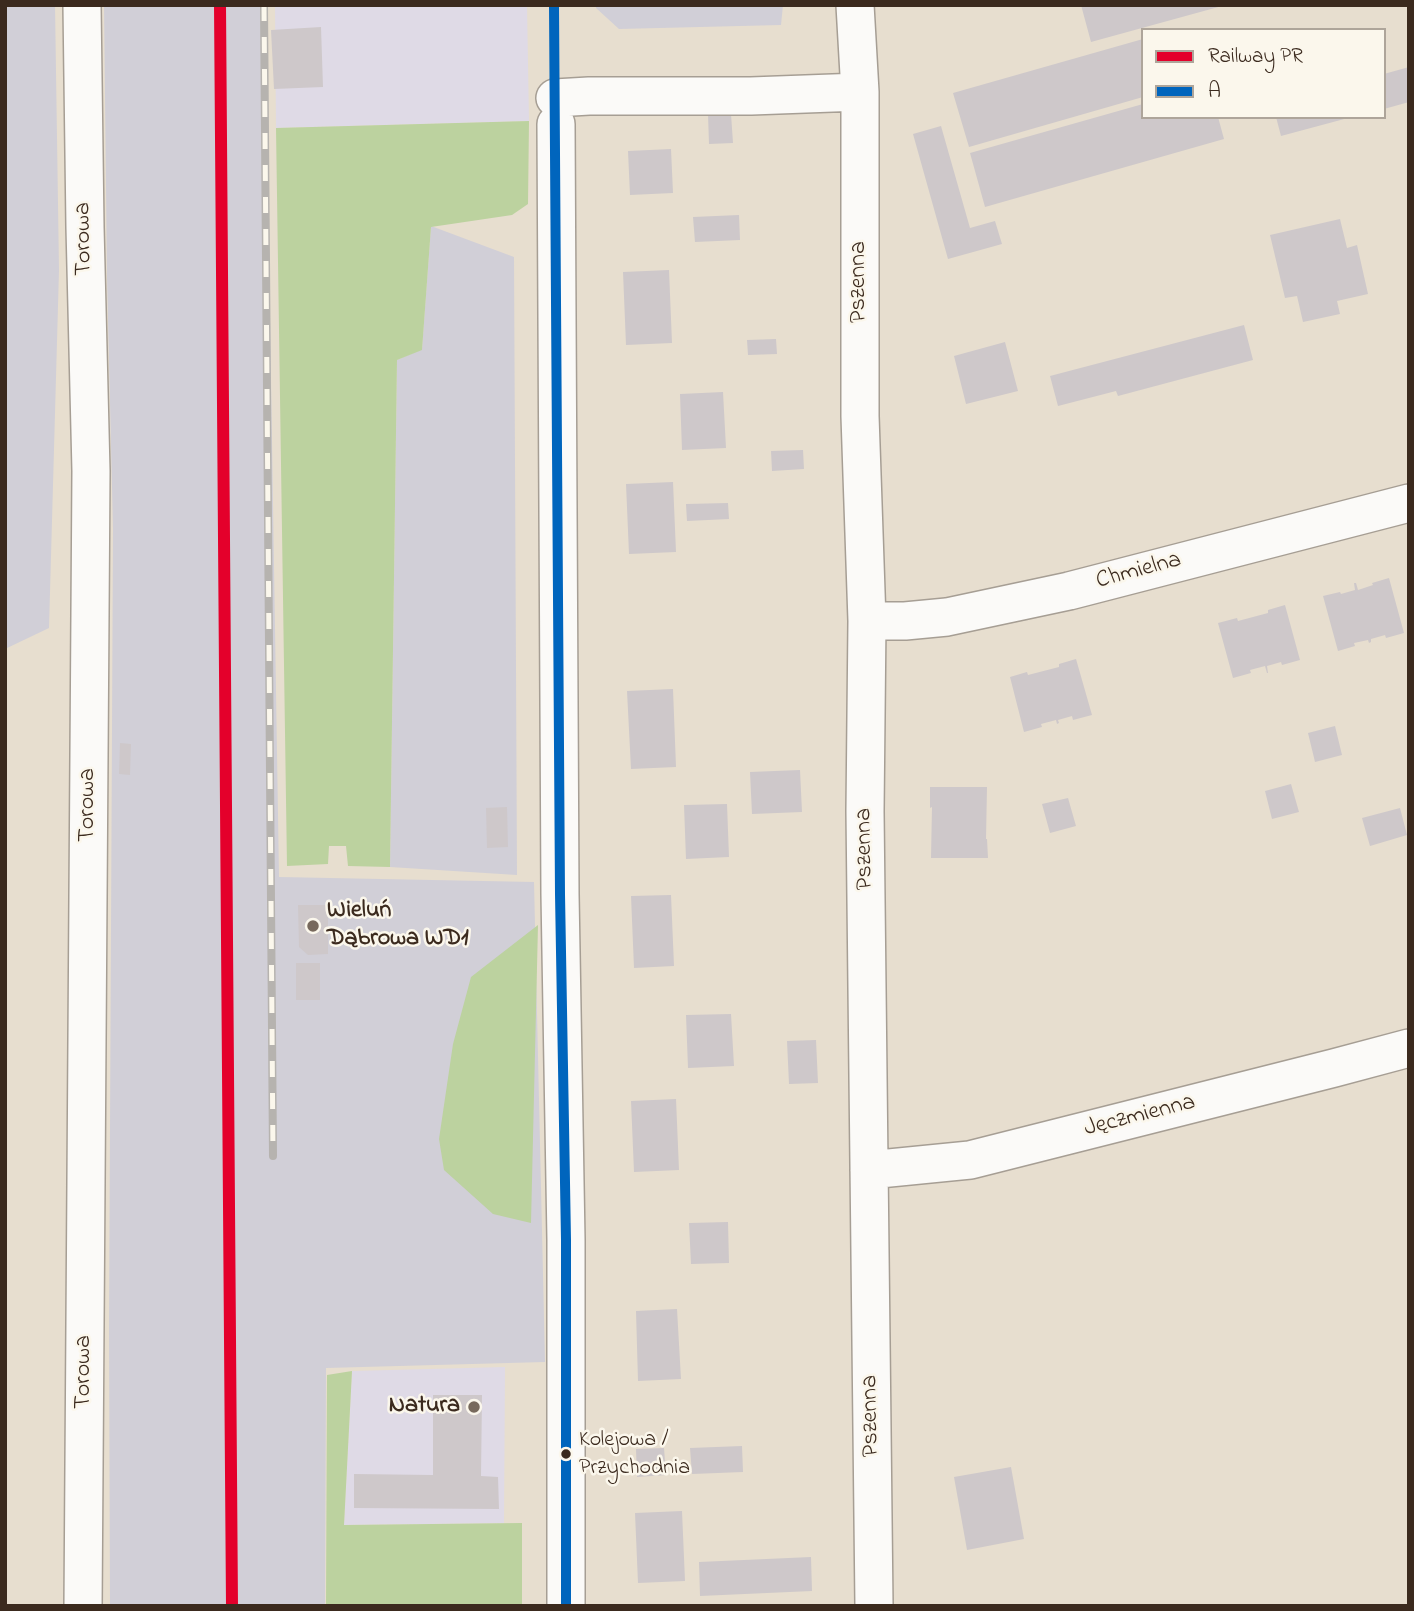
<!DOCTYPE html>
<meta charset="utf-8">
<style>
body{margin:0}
#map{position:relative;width:1414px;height:1611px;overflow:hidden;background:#e7decf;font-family:"Indie Flower",sans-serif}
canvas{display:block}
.frame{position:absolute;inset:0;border:7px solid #3b2a1e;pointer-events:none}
.legend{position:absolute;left:1141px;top:28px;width:245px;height:91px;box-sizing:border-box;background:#fbf7ec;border:2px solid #aea59a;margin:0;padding:9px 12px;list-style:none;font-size:21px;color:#3b2a1e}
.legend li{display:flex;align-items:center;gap:14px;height:35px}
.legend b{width:35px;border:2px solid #aea59a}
</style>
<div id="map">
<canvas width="1414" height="1611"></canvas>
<div class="frame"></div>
<ul class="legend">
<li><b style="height:9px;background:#e4002b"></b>Railway PR</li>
<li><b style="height:9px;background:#0065bd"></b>A</li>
</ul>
</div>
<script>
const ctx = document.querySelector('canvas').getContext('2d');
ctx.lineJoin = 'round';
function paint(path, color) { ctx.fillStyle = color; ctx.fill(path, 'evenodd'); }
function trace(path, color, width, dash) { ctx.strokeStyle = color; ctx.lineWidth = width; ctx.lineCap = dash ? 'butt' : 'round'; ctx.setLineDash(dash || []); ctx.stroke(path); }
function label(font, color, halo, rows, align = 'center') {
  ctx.font = font + ' "Indie Flower",sans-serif'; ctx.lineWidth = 5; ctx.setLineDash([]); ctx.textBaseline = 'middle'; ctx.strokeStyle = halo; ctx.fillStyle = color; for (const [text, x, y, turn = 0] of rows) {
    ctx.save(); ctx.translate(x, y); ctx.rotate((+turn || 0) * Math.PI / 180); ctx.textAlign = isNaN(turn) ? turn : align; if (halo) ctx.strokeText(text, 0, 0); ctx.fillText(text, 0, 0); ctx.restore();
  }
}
const built = new Path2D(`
 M275 5H527L529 121 276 128Z
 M505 1367 504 1523 344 1525 352 1371Z`);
const industrial = new Path2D(`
 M5 5H55L59 270 49 628 5 649Z
 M104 5H265L279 877 534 882 545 1362 326 1368 325 1606H110L109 1328 113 529 107 277Z
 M596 5H783L781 25 619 29 596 8Z
 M431 226 514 257 517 875 390 867 397 360 422 349Z`);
const green = new Path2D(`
 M529 121 528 204 512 215 431 227 422 350 397 360 390 867 348 866 346 846H329L328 864 287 866 276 128Z
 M538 925 531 1223 493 1214 444 1170 439 1139 453 1044 471 977Z
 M352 1371 344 1525 522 1523V1606H326L327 1375Z`);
const building = new Path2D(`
 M1081 5H1222V6L1091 42Z
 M321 27 323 87 274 89 271 30Z
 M1143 39V97L969 147 953 93Z
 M1409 67V102L1384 109V74Z
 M1143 104V117H1218L1224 139 985 207 970 153Z
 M708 114H731L733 143 709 144Z
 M1276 117H1348V118L1281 136Z
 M941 126 970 228 995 221 1002 244 948 259 913 134Z
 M671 149 673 193 630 195 628 151Z
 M739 215 740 240 695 242 693 217Z
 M1340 219 1347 248 1357 245 1368 294 1337 301 1340 314 1303 322 1297 296 1285 298 1270 235Z
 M669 270 672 343 626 345 623 272Z
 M1244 325 1253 360 1118 396 1116 391 1058 406 1050 376Z
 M776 339 777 354 748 355 747 340Z
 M1005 342 1018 391 966 404 954 356Z
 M723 392 726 448 682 450 680 394Z
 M803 450 804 469 772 471 771 451Z
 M673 482 676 552 629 554 626 484Z
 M728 503 729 519 687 521 686 504Z
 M1389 578 1404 633 1386 638 1385 635 1371 639V642L1369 643 1368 640 1354 643 1355 646 1338 651 1323 596 1340 592 1341 594 1355 590 1354 583H1356L1358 590 1373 585 1372 583Z
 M1285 605 1300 660 1282 665 1281 662 1267 666 1268 673H1267L1265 666 1250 670 1251 673 1233 678 1218 623 1237 618 1238 621 1268 613V610Z
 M1076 659 1092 715 1073 720 1072 716 1058 720 1059 723 1057 724 1056 720 1041 724 1042 727 1024 732 1010 677 1027 672 1028 675 1059 667V664Z
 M673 689 676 767 631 769 627 691Z
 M1335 726 1342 755 1315 762 1308 733Z
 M120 743 131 744 130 775 119 774Z
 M800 770 802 812 752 814 750 772Z
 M1291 784 1299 812 1272 819 1265 791Z
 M930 787H987L986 839H987L988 858H931L932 807 930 808Z
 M1068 798 1076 826 1050 833 1042 804Z
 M727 804 729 857 686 859 684 805Z
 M507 807 508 847 487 848 486 808Z
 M1400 808 1407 835 1370 846 1362 818Z
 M671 895 674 966 634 968 631 896Z
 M298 905H328V954L308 955 299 947Z
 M296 963H320V1000H296Z
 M731 1014 734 1066 688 1068 686 1015Z
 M816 1040 818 1083 789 1084 787 1041Z
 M676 1099 679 1170 634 1172 631 1101Z
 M728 1222 729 1263 691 1264 689 1223Z
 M677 1309 681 1379 638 1381 636 1311Z
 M433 1395H482L481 1476 498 1477 499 1509 354 1508V1474L433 1475Z
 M742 1446 743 1472 692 1474 690 1448Z
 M664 1448 666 1475 637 1477 636 1449Z
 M1011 1467 1024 1539 967 1550 954 1477Z
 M682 1511 685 1581 638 1583 635 1513Z
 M811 1557 812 1591 700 1596 699 1562Z`);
const minor = new Path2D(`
 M82 5 85 227 91 471 83 1606
 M855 5 860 92V416L867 621 865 811 874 1606
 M555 98 589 96H751L860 92
 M556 124 560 894 566 1240V1606
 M867 621H905L947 617 1069 591 1409 503
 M869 1170 970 1160 1334 1068 1409 1048`);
const rail = new Path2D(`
 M264 5 273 1156`);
const bus1 = new Path2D(`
 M554 5 560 894 566 1240V1606`);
const rail1 = new Path2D(`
 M220 5 232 1606`);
const markers = [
 [313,926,7,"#77695c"],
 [474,1407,7,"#77695c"],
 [566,1454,6,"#3b2a1e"]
];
const busNames = [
 ["Kolejowa /",579,1441],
 ["Przychodnia",579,1469]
];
const streetNames = [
 ["Torowa",85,239,-91],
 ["Pszenna",860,282,-90],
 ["Chmielna",1139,572,-15],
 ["Torowa",89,805,-90],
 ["Pszenna",866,849,-91],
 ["Jęczmienna",1140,1117,-14],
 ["Torowa",85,1372,-90],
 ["Pszenna",872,1416,-91]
];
const poiNames = [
 ["Wieluń",327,912],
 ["Dąbrowa WD1",327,940],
 ["Natura",460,1407,"right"]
];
paint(built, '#dfdae6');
paint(industrial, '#d1cfd7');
paint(green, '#bcd29f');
paint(building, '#cec8ca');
trace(minor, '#a69e94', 40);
trace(minor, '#fbfaf8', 37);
trace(rail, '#b6b3af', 8);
trace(rail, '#fbf7ec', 5, [16]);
trace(bus1, '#0065bd', 10);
trace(rail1, '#e4002b', 12);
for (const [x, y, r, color] of markers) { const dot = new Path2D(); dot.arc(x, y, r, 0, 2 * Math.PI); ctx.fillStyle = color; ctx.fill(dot); trace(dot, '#fbf7ec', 2.5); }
label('22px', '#3b2a1e', '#fbf7ec', busNames, 'left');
label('24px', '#3b2a1e', '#fbf7ec', streetNames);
label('bold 24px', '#3b2a1e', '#fbf7ec', poiNames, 'left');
</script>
